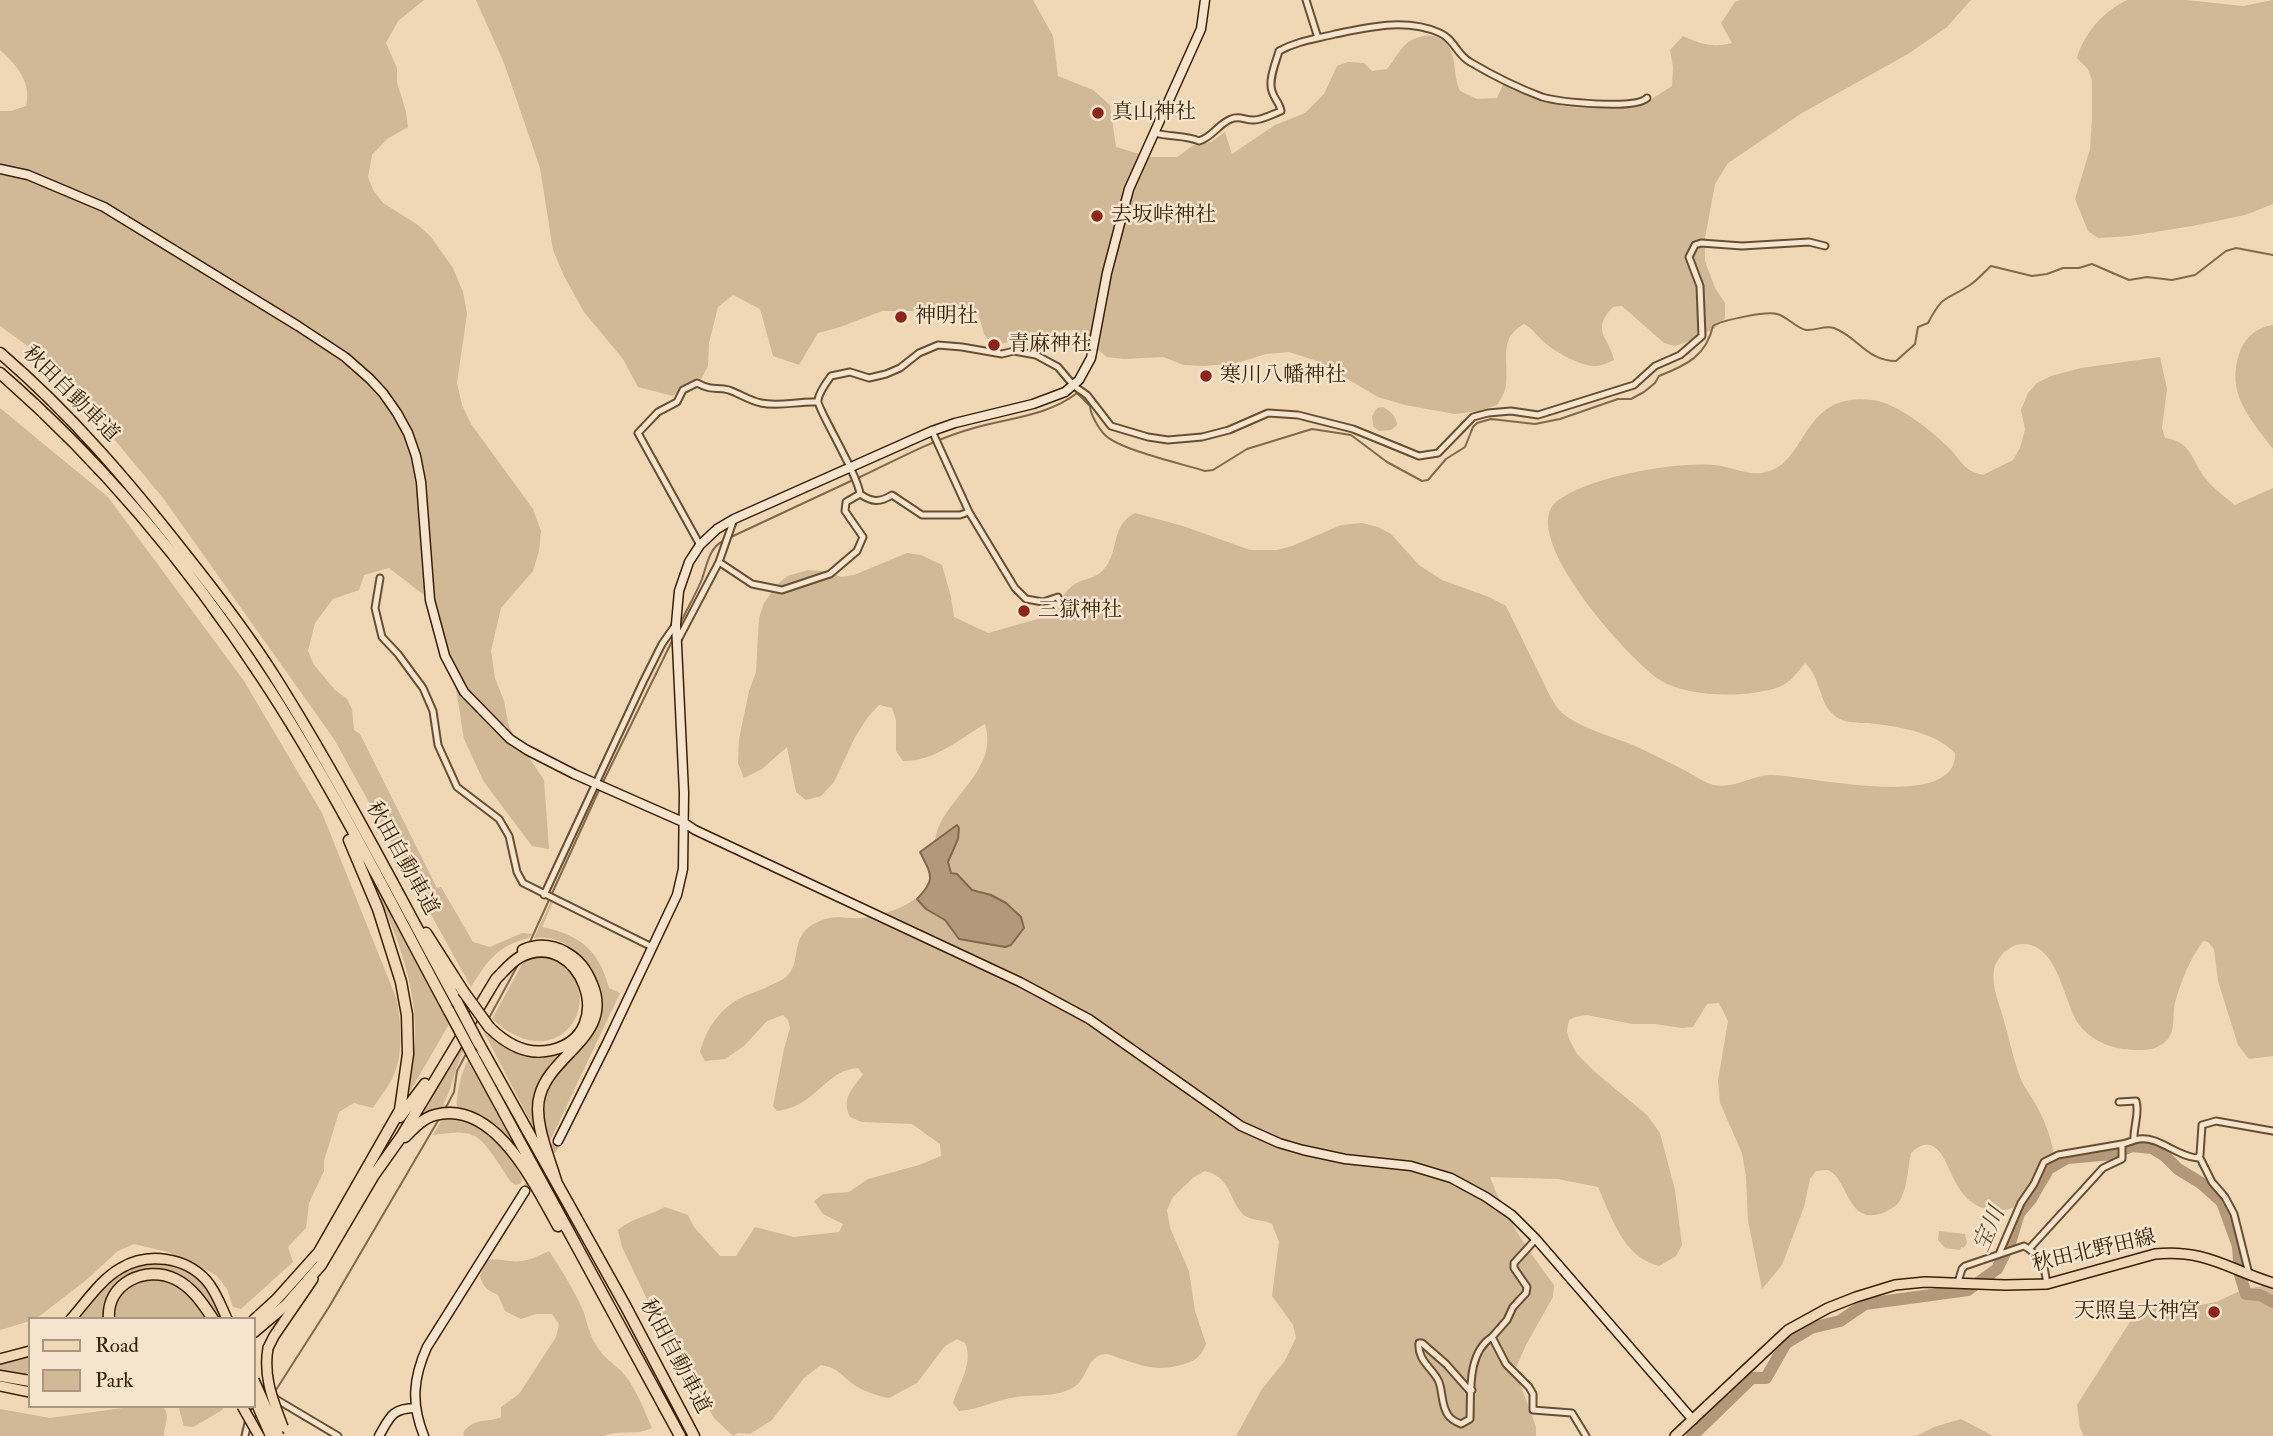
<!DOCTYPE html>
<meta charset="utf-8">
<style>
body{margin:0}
#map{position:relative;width:2273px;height:1436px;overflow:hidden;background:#f0d7b5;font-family:"IM FELL Double Pica",serif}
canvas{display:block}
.legend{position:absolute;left:28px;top:1317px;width:228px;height:91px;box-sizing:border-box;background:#f5e5cf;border:2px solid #ab967f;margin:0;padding:9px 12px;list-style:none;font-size:21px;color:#3c2006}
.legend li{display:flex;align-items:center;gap:14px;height:35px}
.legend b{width:35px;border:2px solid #ab967f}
</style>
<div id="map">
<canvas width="2273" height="1436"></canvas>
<ul class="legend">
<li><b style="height:9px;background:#f0d7b5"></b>Road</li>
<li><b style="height:19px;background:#d1b897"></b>Park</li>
</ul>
</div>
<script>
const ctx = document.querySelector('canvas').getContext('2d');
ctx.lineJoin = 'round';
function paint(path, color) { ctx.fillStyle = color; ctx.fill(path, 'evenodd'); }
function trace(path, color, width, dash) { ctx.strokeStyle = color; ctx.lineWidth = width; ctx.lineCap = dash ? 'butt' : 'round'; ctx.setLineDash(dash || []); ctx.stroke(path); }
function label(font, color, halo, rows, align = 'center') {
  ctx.font = font + ' "IM FELL Double Pica","Noto Serif JP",serif'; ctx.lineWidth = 5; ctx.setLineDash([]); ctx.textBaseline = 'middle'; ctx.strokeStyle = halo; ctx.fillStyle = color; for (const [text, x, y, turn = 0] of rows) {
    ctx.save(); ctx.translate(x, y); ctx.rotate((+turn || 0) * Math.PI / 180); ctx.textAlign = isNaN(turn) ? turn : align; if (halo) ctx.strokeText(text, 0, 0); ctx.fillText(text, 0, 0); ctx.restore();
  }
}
const green = new Path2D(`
 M0 0H424L398 21 386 43 397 68V82L406 112 408 127 387 139 372 155 368 177 373 190 383 203 418 225 431 237 453 268 463 292 467 314 457 383 462 405 471 424 533 509 541 531 539 551 533 571 501 608 491 651 495 678 504 701 509 727 544 780 549 849 532 846 484 782 464 739 453 670 439 632 437 605 389 568 364 575 359 590 333 599 315 623 308 651 314 665 335 690 347 699 352 709 354 730 360 734 437 888 441 887 473 942 490 947 522 933 532 934 529 938C497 946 488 960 471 987L334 739 163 498 50 362 0 326V111H11L26 106C32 83 17 65 0 50Z
 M476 0H1033L1053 36 1058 76 1093 90 1110 105 1116 147 1150 157H1177L1194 145 1211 142 1225 132 1232 154 1275 125 1305 113 1324 94 1337 66 1348 62 1364 63 1372 71 1387 69C1394 61 1402 44 1412 40 1428 31 1446 35 1452 54 1456 67 1454 77 1460 91L1477 99 1497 98 1503 85 1542 102 1577 108 1639 107 1672 86 1673 67 1670 50 1683 36C1700 44 1713 48 1732 43L1721 23 1735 2 1740 0H1971L1947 27 1908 54 1802 113 1728 163 1715 184 1705 238V261L1715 288 1725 303V318L1715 328 1690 341 1675 346 1664 343 1622 306 1613 307C1590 331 1609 336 1614 360 1609 362 1603 365 1597 366 1582 367 1557 353 1545 343 1537 336 1533 329 1524 324 1498 338 1509 360 1506 385 1505 392 1501 399 1497 405L1479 411 1455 414 1405 405 1378 397 1317 361 1289 352 1266 354 1237 363 1204 366 1184 365 1163 357 1124 359 1107 357 1073 330 1042 334 992 346 984 334 979 316 967 310 947 315 932 311H882L840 327 818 333 799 365 773 356 760 309 733 295 718 307 709 343 708 366 702 378 685 385 673 396 638 387 623 359 584 312 564 276 553 250 540 168 504 63Z
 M2127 0H2186L2243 6 2273 0V204L2245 215 2192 226 2130 236 2098 238 2088 231 2075 199 2090 149 2092 119V81L2088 69 2077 58C2084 33 2104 11 2127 0Z
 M2273 325V449C2249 417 2225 393 2240 351 2246 336 2258 327 2273 325Z
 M2160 357 2167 389 2162 428 2165 438C2192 441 2191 461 2206 479 2214 489 2225 497 2235 505L2273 488V1056L2249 1059 2238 1045 2218 981 2214 949 2208 942 2203 941C2190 959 2181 981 2175 1003 2172 1014 2176 1029 2168 1039 2166 1042 2158 1047 2155 1048 2146 1051 2132 1050 2123 1049 2106 1046 2089 1039 2078 1023 2064 1002 2058 945 2024 944 2011 943 1996 957 1994 970 1991 987 2000 1005 2004 1021 2010 1042 2014 1062 2022 1082 2026 1090 2032 1097 2036 1105 2044 1119 2050 1134 2053 1150 2056 1165 2055 1177 2043 1188 2020 1210 1990 1222 1965 1196 1959 1190 1955 1181 1951 1173 1947 1165 1942 1151 1934 1147 1925 1141 1918 1147 1911 1153 1908 1166 1908 1183 1902 1196 1899 1204 1895 1207 1887 1211 1846 1231 1849 1176 1827 1170 1824 1170 1819 1171 1816 1171L1810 1179 1804 1207 1782 1265 1762 1289 1748 1221 1746 1177 1742 1153 1720 1103 1718 1081 1728 1021 1719 1003 1707 1004 1693 1027 1682 1028 1655 1024H1632L1587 1015 1575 1017 1569 1020 1567 1031 1569 1039 1577 1054 1595 1072 1647 1115 1660 1133 1675 1190 1682 1245 1676 1256 1659 1266C1623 1257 1612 1218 1598 1187L1558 1179 1490 1177C1505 1218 1528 1250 1554 1285L1553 1297 1526 1345 1515 1370 1536 1427V1436H1236L1262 1389 1284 1362 1296 1338 1293 1325 1272 1296 1279 1242 1272 1224C1263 1219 1247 1221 1241 1212 1228 1196 1230 1177 1205 1171L1194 1177 1173 1197 1167 1210 1170 1228 1189 1271 1195 1311 1206 1344C1201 1356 1197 1360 1184 1364 1160 1372 1145 1367 1122 1359 1117 1358 1111 1354 1106 1354 1086 1355 1088 1379 1074 1387 1056 1398 1035 1394 1016 1397 994 1400 982 1409 959 1411L953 1403C959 1384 974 1362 965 1343L957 1339 945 1346 917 1383 889 1398C878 1396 866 1392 856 1386 842 1377 840 1368 821 1365L804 1378 772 1420 750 1434 738 1433 733 1436 714 1418 654 1314 622 1247 618 1230C632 1218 649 1216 665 1207L688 1215 694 1227 720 1256H736L755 1227 794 1237 839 1232 843 1224 823 1214 814 1201 823 1194 849 1192 868 1179 919 1165 941 1156 940 1144 912 1124 862 1122 850 1117C841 1098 852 1090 863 1074L858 1068C836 1069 824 1087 807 1099 798 1106 788 1109 777 1111L773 1106 784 1049 790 1028 788 1020 783 1015 767 1021 744 1046 725 1059 705 1061 700 1052C705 1033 714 1017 731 1004 741 996 757 992 769 986 775 983 784 980 788 975 803 958 788 935 818 922 834 914 845 919 860 918 880 917 909 907 923 892 942 874 929 847 939 826 955 792 998 766 985 724 960 739 933 762 903 761L896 751V720L892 708 879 705 868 717 855 737 834 782 821 796 806 800 796 792 787 747 762 769 744 778 738 763 739 739 749 691 756 672 759 618 764 603 776 586 787 576 808 570 825 571 841 577 854 575 907 553 921 555 942 565 951 597 954 617 988 633 1052 615C1058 607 1063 593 1071 587 1081 578 1095 580 1104 569 1120 550 1110 526 1135 513L1183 526 1250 550H1277L1292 546 1341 525 1362 523 1378 527 1391 534 1419 565 1442 580 1489 597 1506 606 1551 698C1554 702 1557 708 1560 711 1575 726 1613 737 1633 745 1651 753 1668 762 1686 771 1695 776 1705 783 1714 785 1737 789 1751 775 1771 775 1805 775 1958 813 1955 753 1933 731 1899 727 1869 723 1861 723 1850 723 1842 720 1817 709 1823 679 1805 663 1798 672 1790 683 1779 687 1748 698 1688 698 1660 680 1630 661 1515 534 1557 501 1588 477 1675 461 1714 465 1729 466 1746 475 1761 473 1809 468 1798 391 1872 400 1898 403 1932 431 1951 450 1964 464 1963 470 1983 475L2013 460 2020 448 2025 430 2021 410 2028 393 2037 383 2051 376 2081 368Z
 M1383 407C1391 412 1396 415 1397 425L1391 430 1379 431 1373 426 1372 416 1377 408Z
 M0 408 108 497 244 681 322 813 397 1000C401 1025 404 1056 392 1079 387 1089 379 1098 373 1108L354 1103 339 1112 324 1161V1171L309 1203 306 1228 288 1247 293 1262 241 1309 233 1307 227 1289 216 1275 168 1252 134 1244 118 1251 85 1281 37 1318 30 1319V1321L0 1330Z
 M382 898 449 1024 408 1095 406 1094C409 1077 414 1058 415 1040 417 992 400 942 380 899Z
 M551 901 553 902 542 927C580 935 599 950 609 988L620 993 550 1141C533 1096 557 1073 583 1040 589 1032 598 1023 600 1013 607 976 572 932 534 938Z
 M542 956C618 976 568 1088 492 1019L525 959Z
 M486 1031 517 1051 573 1044 548 1071 535 1124 532 1125 484 1032Z
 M461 1043 464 1050C454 1068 453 1087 443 1105L457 1107C456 1094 462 1070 469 1058L529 1166C492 1128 472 1093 414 1120Z
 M453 1118C492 1125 503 1146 522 1178L521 1183 516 1185 511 1182C502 1170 486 1139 472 1135 461 1130 445 1134 433 1135L442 1119Z
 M1939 1231 1965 1234 1967 1242 1964 1248 1961 1247 1960 1250 1945 1248 1938 1240Z
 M549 1251C562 1271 575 1291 584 1313 588 1326 590 1337 598 1348 604 1358 613 1363 621 1371 635 1385 644 1410 652 1428 637 1436 620 1429 604 1436H463L464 1431C478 1416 486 1424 501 1417V1407L519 1394 556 1337 559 1324 552 1314H536L521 1319 505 1311 498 1295C487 1290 483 1287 480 1276L487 1260C496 1259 501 1260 510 1261 524 1263 537 1257 549 1251Z
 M159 1261C197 1270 206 1286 224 1319H218C212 1310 207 1299 199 1292 180 1273 150 1261 126 1278 109 1291 106 1298 105 1319H76C101 1289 117 1266 159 1261Z
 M139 1278C182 1279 183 1288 209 1319H112C115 1296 121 1292 139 1278Z
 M2269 1285 2273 1286V1436H2084L2080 1428 2077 1405 2133 1317 2157 1307 2180 1309 2216 1302 2244 1289Z
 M30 1354V1378L0 1373V1363L18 1360Z
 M137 1406H163C171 1418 164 1424 164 1436H0V1409L50 1418Z
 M183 1406H224V1407L221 1411 193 1427 184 1426 179 1409Z
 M1961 1419 1993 1436H1916L1934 1427Z`);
const water = new Path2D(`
 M957 825 959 828 958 839 948 862 951 873 957 874 972 890 991 895 1006 903 1021 917 1024 928 1011 945 1005 947 959 939 945 920 926 909 917 899C936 879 932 876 920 852Z`);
const stream = new Path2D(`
 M858 478C896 460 934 439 974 428 1008 418 1048 416 1077 393L1090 406C1090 414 1099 429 1105 435 1120 450 1183 464 1205 471L1213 470 1247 449 1312 429 1351 435 1387 462 1422 481 1428 480 1446 459 1465 447 1473 427 1477 423 1491 419 1535 424 1560 419 1618 399H1631L1644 392 1655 383 1659 376C1687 365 1706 356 1713 326 1722 320 1767 311 1777 314 1788 317 1796 328 1806 330 1815 331 1825 325 1834 328 1858 337 1867 361 1896 361L1915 344 1918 327 1928 323C1944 293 1944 302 1970 285 1978 280 1984 272 1991 266L2032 276 2047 274 2063 268H2079L2092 264 2129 280 2147 277 2172 280 2195 275 2226 251 2236 248 2273 255
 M731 537 853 480
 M680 624C687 609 696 594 702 579 707 565 709 548 723 541
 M603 782 673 639
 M529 944 599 790
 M489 1018 520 961
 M444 1111 454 1092 457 1071 467 1052
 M274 1393 329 1307 439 1119`);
const river = new Path2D(`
 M1692 1436 1752 1378H1766L1786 1343 1811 1328 1840 1321 1865 1304 1968 1290 1997 1269 2010 1243 2019 1213 2031 1199 2048 1169 2067 1158 2113 1154 2132 1146 2152 1148 2165 1156 2178 1169 2201 1183 2222 1202 2238 1246 2240 1275 2246 1294 2260 1295 2273 1302`);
const secondaryTunnel = new Path2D(`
 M525 1191 558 1141`);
const street = new Path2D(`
 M1306 0 1318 38
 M1155 133C1169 137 1187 135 1199 141 1213 137 1218 124 1231 119 1240 115 1246 121 1254 120 1262 120 1273 114 1281 111 1280 103 1274 99 1272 91 1268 80 1276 62 1279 51 1297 41 1315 39 1335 34 1370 27 1406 18 1440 33 1454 39 1457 55 1470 62 1492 75 1518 88 1542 97 1560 102 1635 110 1647 98
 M932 431 969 512 1015 588 1026 599 1043 602 1058 597
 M860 494C858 474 816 407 818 400 819 392 826 383 831 376L850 372 869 378 886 374 900 368 919 353 938 345 962 347 1002 354 1014 351 1036 355 1058 367 1074 386 1087 395 1111 426 1148 437 1168 440 1202 437 1229 430 1268 413 1298 415 1353 429 1419 456 1438 453 1473 417 1488 413 1511 411 1538 415 1634 385 1655 366 1680 355 1702 336 1700 286 1689 257 1695 245 1701 243 1742 246 1809 242 1825 246
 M700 545 638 433 658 412 677 402 683 390 697 383C714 392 716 386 729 390 740 394 750 401 761 403 780 407 798 401 817 402
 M719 562 752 584 782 590 830 574 857 551 863 537 845 511 846 502 860 494C872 502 879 503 892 495L922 515H960L969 512
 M380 578 375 608 382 637 398 654 423 688 433 711 438 745 457 787 499 819 509 836 517 872 523 883 652 947
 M678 640 719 562 734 519
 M544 895 643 682 662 644 676 624
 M2119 1102 2136 1101C2140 1113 2133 1128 2134 1140
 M2199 1156 2212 1182 2225 1197 2234 1214 2249 1274
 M1536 1239 1514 1263V1268L1527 1287 1526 1293 1513 1307 1507 1320 1492 1337 1506 1364 1529 1387 1533 1394V1410L1572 1413 1586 1436
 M2029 1249 2043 1261 2047 1284
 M1999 1254 2021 1203 2034 1184 2044 1162 2058 1155 2122 1144
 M1958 1282 1962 1269 1965 1266 2024 1246 2029 1249 2103 1168 2122 1159V1144C2128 1143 2133 1140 2139 1139 2159 1136 2177 1157 2198 1158L2200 1155 2202 1125 2216 1121 2273 1131
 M1472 1390H1469L1446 1364 1422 1343H1419C1417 1361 1434 1369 1439 1382 1443 1393 1441 1405 1448 1415 1451 1420 1456 1422 1461 1424L1470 1419C1471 1392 1467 1353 1492 1337
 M262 1397 264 1392 338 1436
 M245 1436 248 1423 257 1406`);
const secondary = new Path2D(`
 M0 169 28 175 104 207 298 326 345 357 370 379 383 393 397 413 408 433 416 456 421 482 430 600 445 656 464 692 510 739 527 750 574 774 683 822 695 830 1020 982 1089 1019 1241 1126 1279 1143 1303 1150 1345 1159 1411 1166 1451 1178 1486 1197 1512 1215 1536 1239 1693 1420
 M558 1141 607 1043 677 895 683 869 684 793 676 624 679 591 689 562 700 545 717 529 734 519 932 431 955 423 1033 404 1065 392 1079 380 1091 358 1107 273 1129 189 1201 29 1205 0
 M379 1436C390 1417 392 1408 416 1408
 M424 1436C411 1404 413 1378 427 1347L525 1191`);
const primary = new Path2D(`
 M71 1319C86 1302 101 1279 121 1268 148 1252 185 1257 206 1280 216 1291 221 1306 227 1319
 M268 1348 274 1336 313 1279
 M0 1359 30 1351
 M0 1386 30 1392
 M1675 1436 1788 1330 1828 1308 1856 1297 1895 1285 1925 1282 2005 1285 2047 1284 2155 1254C2205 1249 2228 1269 2273 1283`);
const highway = new Path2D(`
 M0 353C71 414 129 482 186 555 217 594 247 633 273 674 340 780 397 892 457 1002
 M0 373C101 461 189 566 262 678 332 784 389 900 449 1011
 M426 933 463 991
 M523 950C537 944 552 945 565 952 579 960 586 969 592 984 614 1035 551 1054 540 1095 532 1120 550 1159 557 1184
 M479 1044 626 1307 694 1436
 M472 1054 680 1436
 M400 1117 425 1084
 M405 1137C414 1128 423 1118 435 1115 495 1099 535 1185 558 1226
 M109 1319C106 1283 146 1265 175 1279 192 1287 203 1304 213 1319
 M254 1320 276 1300 319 1252 400 1110 408 1054 407 1015 401 982 378 909 349 840
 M254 1332 286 1305 321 1265 374 1175 401 1137 496 979C504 971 511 962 520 957 580 926 621 1034 552 1050 528 1056 506 1044 489 1027
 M0 1376 30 1381`);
const primaryBridge = new Path2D(`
 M268 1348C263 1377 273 1400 283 1427
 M254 1380 279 1436
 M242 1406 259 1436`);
const highwayBridge = new Path2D(`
 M463 991 489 1027
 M457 1002 479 1044
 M449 1011 472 1054
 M254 1397 271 1436`);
const markers = [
 [1098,113,7,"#8f2418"],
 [1097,216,7,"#8f2418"],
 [901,317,7,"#8f2418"],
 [994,345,7,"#8f2418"],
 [1206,376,7,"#8f2418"],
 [1024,611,7,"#8f2418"],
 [2214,1312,7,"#8f2418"]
];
const poiNames = [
 ["真山神社",1112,113],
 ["去坂峠神社",1111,216],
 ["神明社",915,317],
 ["青麻神社",1008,345],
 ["寒川八幡神社",1220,376],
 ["三獄神社",1038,611],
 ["天照皇大神宮",2200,1312,"right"]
];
const streetNames = [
 ["秋田自動車道",70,395,45],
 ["秋田自動車道",401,859,61],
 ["秋田北野田線",2094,1252,-13],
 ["秋田自動車道",674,1357,62]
];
const waterNames = [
 ["宝川",1991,1230,-67]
];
paint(green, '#d1b897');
paint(water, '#b3997a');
trace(water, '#83694c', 2);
trace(stream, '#83694c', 2);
trace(river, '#b3997a', 12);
trace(secondaryTunnel, '#ccb292', 8, [8, 4]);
trace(street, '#694e32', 9);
trace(secondary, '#3c2006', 11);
trace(primary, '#3c2006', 12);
trace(highway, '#3c2006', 13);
trace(street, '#f5e5cf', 5);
trace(secondary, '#f5e5cf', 8);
trace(primary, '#f0d7b5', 9);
trace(highway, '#f0d7b5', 10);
trace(primaryBridge, '#3c2006', 12, []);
trace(highwayBridge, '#3c2006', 13, []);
trace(primaryBridge, '#f0d7b5', 9);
trace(highwayBridge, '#f0d7b5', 10);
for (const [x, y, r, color] of markers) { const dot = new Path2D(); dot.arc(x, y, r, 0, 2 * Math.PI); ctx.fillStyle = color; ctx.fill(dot); trace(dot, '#f5e5cf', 2.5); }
label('21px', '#3c2006', '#f5e5cf', poiNames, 'left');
label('21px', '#3c2006', '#f5e5cf', streetNames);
label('italic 23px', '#664a2f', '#f5e5cf', waterNames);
</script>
